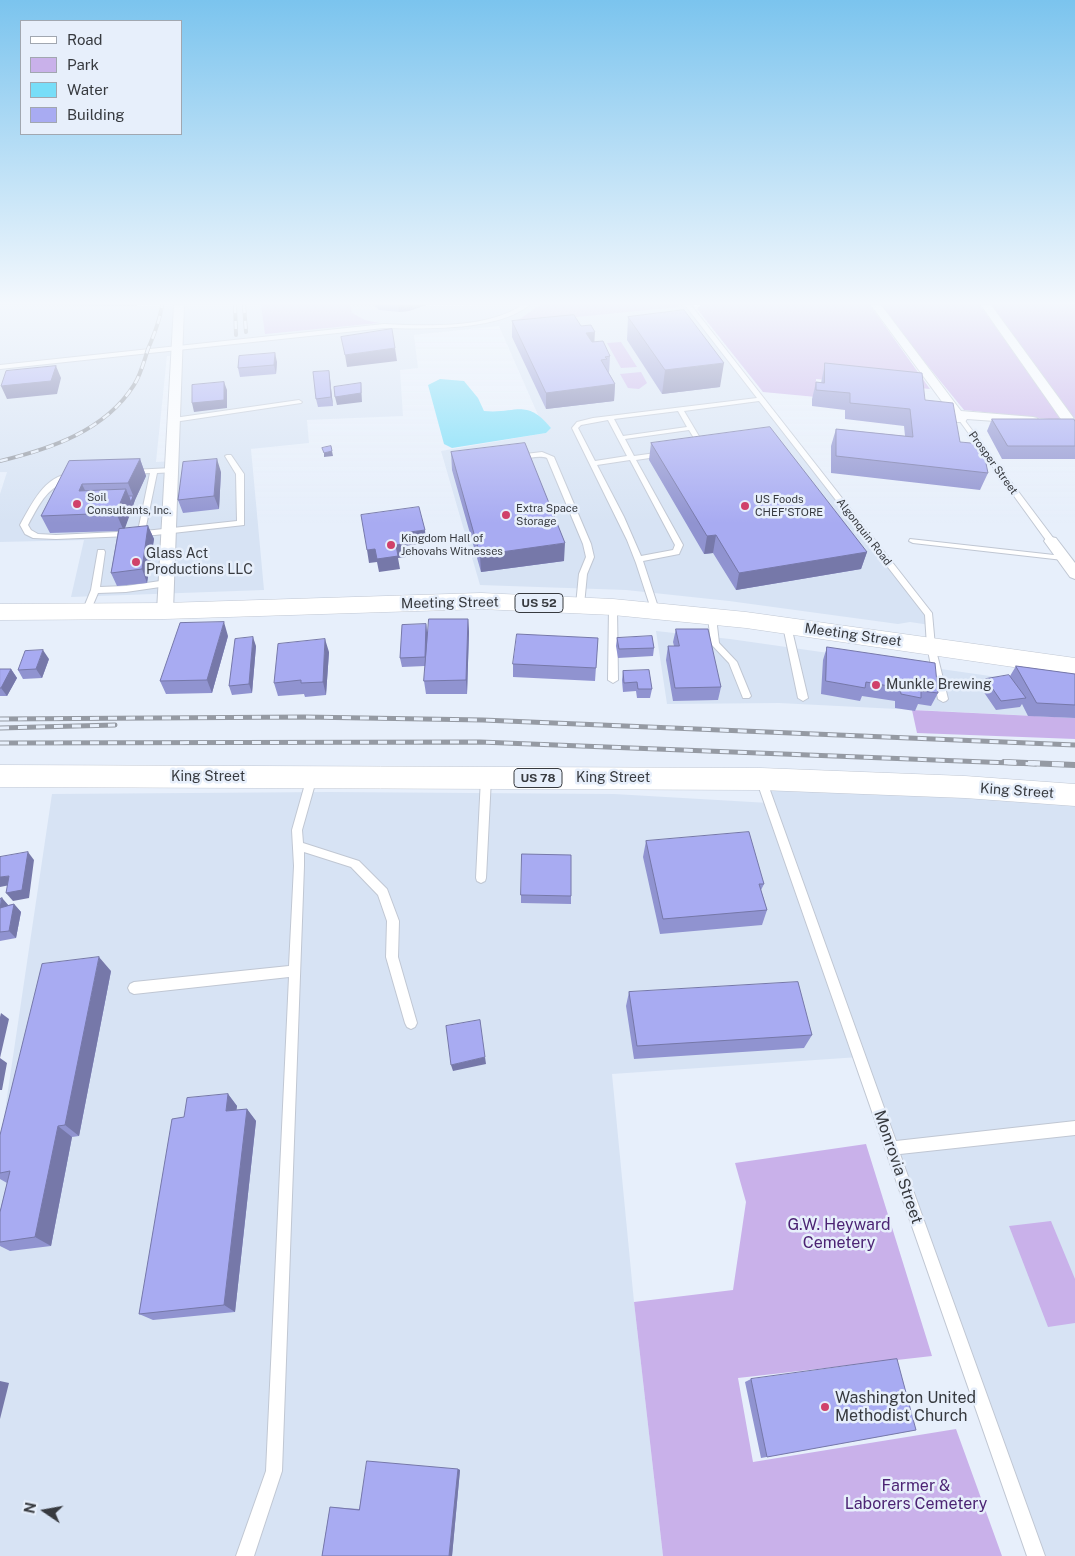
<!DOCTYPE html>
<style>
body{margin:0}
#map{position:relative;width:1075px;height:1556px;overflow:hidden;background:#e7effb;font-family:"Public Sans",sans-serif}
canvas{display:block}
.legend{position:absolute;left:20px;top:20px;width:162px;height:115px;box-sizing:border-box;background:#e7effb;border:1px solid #a1a7b0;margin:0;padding:6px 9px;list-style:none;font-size:15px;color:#373a3f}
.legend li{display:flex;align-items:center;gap:10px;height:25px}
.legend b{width:25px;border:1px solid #a1a7b0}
.north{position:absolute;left:20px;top:1486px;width:50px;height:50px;-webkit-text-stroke:4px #e7effb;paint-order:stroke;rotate:282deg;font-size:14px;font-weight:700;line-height:20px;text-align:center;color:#373a3f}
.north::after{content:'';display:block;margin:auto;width:18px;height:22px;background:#373a3f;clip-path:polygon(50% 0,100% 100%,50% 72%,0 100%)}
</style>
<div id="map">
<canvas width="1075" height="1556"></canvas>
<ul class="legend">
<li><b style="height:6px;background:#fff"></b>Road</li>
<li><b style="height:14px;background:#c9b1ea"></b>Park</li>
<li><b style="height:14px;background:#77ddf8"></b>Water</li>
<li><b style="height:14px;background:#a8abf2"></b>Building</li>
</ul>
<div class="north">N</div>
</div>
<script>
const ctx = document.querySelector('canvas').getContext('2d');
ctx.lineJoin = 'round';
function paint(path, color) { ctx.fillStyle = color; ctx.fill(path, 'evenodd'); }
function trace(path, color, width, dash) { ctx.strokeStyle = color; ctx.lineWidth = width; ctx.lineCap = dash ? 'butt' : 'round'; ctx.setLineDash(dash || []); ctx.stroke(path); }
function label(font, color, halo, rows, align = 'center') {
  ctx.font = font + ' "Public Sans",sans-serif'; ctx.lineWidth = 5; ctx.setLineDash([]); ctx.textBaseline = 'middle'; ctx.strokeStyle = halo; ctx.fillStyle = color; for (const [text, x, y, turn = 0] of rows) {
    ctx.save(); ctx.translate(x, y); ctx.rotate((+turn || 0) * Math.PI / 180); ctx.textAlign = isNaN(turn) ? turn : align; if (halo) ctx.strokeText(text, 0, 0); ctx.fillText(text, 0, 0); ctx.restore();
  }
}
const built = new Path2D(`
 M0 305 689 306 929 615 930 625 910 622 898 624 729 601 626 590 480 585 441 451 546 433 551 428 538 415 499 326 414 335 418 368 400 370 403 416 307 420 309 443 251 449 264 590 71 597 84 540 0 542V494L7 472H0ZM167 356 179 357 172 461 156 462Z
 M656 631 730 639 1004 678 1075 718 779 703 667 704Z
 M761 779 1075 795V1556H1036L859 1057 612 1074 634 1302 663 1556H0V1144L52 794 329 792 614 794 769 803Z`);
const green = new Path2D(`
 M261 305H351L352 313 365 320 379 323 265 334Z
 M540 305H678L679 307 514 323Z
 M701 305H870L930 389 816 379V397L763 392 697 309Z
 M881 305H980L1060 418 1058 420 964 410 910 344Z
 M991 305H1075V419L1073 418Z
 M621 342 637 367 621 368 607 343Z
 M641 372 647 383 639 389 628 388 620 374Z
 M912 710 1075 718V739L917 733Z
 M866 1144 932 1356 738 1378 753 1462 956 1429 1002 1556H663L634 1302 733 1290 746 1202 735 1163Z
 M1051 1221 1075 1279V1323L1048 1327 1009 1226Z`);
const water = new Path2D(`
 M440 379 464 381 478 398 484 411C517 414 526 398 551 428L546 433 452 448 444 444 428 385Z`);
const lane = new Path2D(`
 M522 305H529C499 331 423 329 384 328L0 369V365L384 324C425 326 487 329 522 305Z
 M685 305H691L932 613 935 646 948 699 946 701 943 702 938 699 927 646 925 615 759 401 684 411 703 443 701 449 696 448 697 443 689 430 625 439 634 456 663 452 667 454 663 456 636 460 683 545 679 554 643 561 659 610 655 613 652 612 636 563 627 540 572 428 577 422 593 418 757 398ZM678 411 687 427 623 436 614 419ZM608 420 627 456 595 461 578 428 581 425ZM630 460 675 545 673 550 641 556 624 517 597 465Z
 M299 400 302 402 301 403 174 422 171 420 174 418Z
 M959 418H963L1054 539V543H1048L959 420Z
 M542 452 554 457 591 544 594 557 587 574 584 605 580 608 576 605 579 574 586 557 583 544 547 458C536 454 523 462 513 457L517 455Z
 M227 455H231L244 474V525L155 535 56 539 33 538 25 534 20 525C31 505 46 472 74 474V478C47 487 41 501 28 525L31 530 38 534 56 535 138 531 150 473 132 474 128 472 132 470 172 468H175V472L157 473 145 531 237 521 236 474 225 456Z
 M910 539 1063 556 1067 558 1063 560 913 543 909 541Z
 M98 550H104L105 552 100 587 126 586 167 580 171 583 167 586 126 592 98 593 89 614H83L82 612 91 590Z
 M613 604 617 607 618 680 613 683 608 680 609 607Z
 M712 614 716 617 719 643 737 662 751 696 749 698H743L729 663 711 644 708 617Z
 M787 623 791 626 808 698 803 701 798 698 783 626Z
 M312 773 316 774 317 777 302 830 303 843 359 861 387 889 399 921 398 957 417 1023 415 1027 411 1029 407 1027 405 1023 386 957 387 921 378 895 351 867 304 852V866L282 1471 254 1556H236L266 1471 289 977 134 994 130 992 128 988 130 984 134 982 289 966 294 866 292 830 307 777 308 774Z
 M486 774 490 775 491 778 486 878 485 881 481 883 477 881 476 878 481 778 482 775Z
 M761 775 765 776 766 779 896 1141 1075 1121V1135L900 1154 1045 1556H1027L756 779 757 776Z`);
const street = new Path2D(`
 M174 305H184L173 611 171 615 165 616 159 615 157 611Z
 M871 305H881L961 411 1033 417 1037 418 1039 421 1037 424 967 419 965 422H957Z
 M981 305H991L1075 420V433L1070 432Z
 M1051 537 1056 538 1075 563V579L1070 577 1044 541 1046 538Z`);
const primary = new Path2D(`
 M481 593 613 599 746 612 1075 658V676L746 628 613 615 481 609 165 619 0 620V604L165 603Z
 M0 765 761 768 965 776 1075 784V806L965 798 761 790 0 787Z`);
const railFar2 = new Path2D(`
 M235 305 236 335
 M244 305 246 332
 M0 461C50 449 105 431 134 385 141 374 144 361 148 349 154 335 160 320 162 305`);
const railFar1 = new Path2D(`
 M0 719 305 717 483 720 1075 745
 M0 728 115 725
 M0 743 480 742 1036 764`);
const rail = new Path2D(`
 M1004 762 1075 765`);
const wall = new Path2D(`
 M374 305H426L409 311 399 312 379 310Z
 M628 317 720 387 662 394 627 340Z
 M512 321 581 326 595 342 610 356 609 373 615 384 614 401 546 409 512 337Z
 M277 362 276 374 240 377 238 368Z
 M825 363 925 400 960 442 988 473 980 490 831 473V446L836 429 905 436 904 426 845 419V410L812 406V399L816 382 821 383Z
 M330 379 333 406 318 407 316 399Z
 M992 419 1075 422V459H1002L987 431Z
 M651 443 867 552 861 569 736 590 713 553 704 554 649 460Z
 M451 452 564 561 481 572 452 470Z
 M140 459 146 476 135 500 124 529 148 526 154 539 147 583 117 586 111 573 118 531 50 533 41 516 69 461Z
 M221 472 219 509 183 513 178 500Z
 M468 619 469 632 467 694H426L424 681 425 666 402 667 400 658 426 624 427 633Z
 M676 629 721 687 718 700 673 701 666 660 668 646H674L673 642Z
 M228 636 212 693 166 694 160 681Z
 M598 638 595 681 513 677V664Z
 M617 638 654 648 653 656 618 658 616 646Z
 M256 646 252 693 232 695 229 686Z
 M827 647 938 693 931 706 918 704 915 711 895 708V701L862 696 860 701 821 694 823 660Z
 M329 652 326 695 305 697 304 694 278 696 274 683Z
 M49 659 42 678 23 679 18 670Z
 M1016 666 1075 674V718L1028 716 1022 704 1020 707 996 710 981 688 986 679 1010 676Z
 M0 669H11L17 678 7 696H0Z
 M623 671 652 689 650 698H637L636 691 623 692 622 680Z
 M646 841 764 884 761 890 767 910 762 925 660 934 643 857Z
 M521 895 571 896V904L521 903Z
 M2 898 8 905 14 904 21 912 16 938 0 941V899Z
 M111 971 79 1136 72 1137 51 1246 10 1251 0 1246V1212L7 1183 0 1179V1135Z
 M629 992 812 1035 804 1048 634 1059 626 1006Z
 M228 1094 237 1106 236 1110 247 1109 256 1121 235 1312 153 1320 139 1314 184 1117Z
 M751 1379 916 1430 761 1458 745 1382Z
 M458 1469 460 1470 452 1556H322L330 1507 359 1509Z`);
const shadedWall = new Path2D(`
 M398 305H426L409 311 399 312Z
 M595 332 594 348 586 333Z
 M395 348 397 361 347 367 345 355Z
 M275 353 277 362 276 374 274 365Z
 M724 363 720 387 662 394 665 370Z
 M56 366 61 378 57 394 7 399 1 386Z
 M329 371 330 379 333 406 331 397Z
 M224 382 227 390V408L194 412 192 403Z
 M361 383 362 402 337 405 335 397Z
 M615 384 614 401 546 409V393Z
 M332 451 333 456 324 457V453Z
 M140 459 146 476 135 500 128 483Z
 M217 459 221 472 219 509 214 496Z
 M82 484 90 501 79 491Z
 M126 489 133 506 124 531 116 513Z
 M133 496 135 500 133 506 131 502Z
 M148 526 154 539 147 583 142 569Z
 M425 530 426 543 404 546 406 557 398 558 400 569 379 572 377 562 369 563 367 550 396 545 402 533Z
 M716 535 713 553 704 554 707 536Z
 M565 543 564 561 481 572 480 555Z
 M867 552 861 569 736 590 739 573Z
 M468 619 469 632 467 694 466 680Z
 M224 622 228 636 212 693 207 680Z
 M426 624 427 633 426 666 425 657Z
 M253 637 256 646 252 693 249 684Z
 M325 639 329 652 326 695 323 682Z
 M43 650 49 659 42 678 36 669Z
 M11 669 17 678 7 696 1 688Z
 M28 852 34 860 29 898 13 901 6 893Z
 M9 876 15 884 0 887V877Z
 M2 898 9 906 0 908Z
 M14 904 21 912 16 938 9 931Z
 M99 957 111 971 79 1136 65 1125Z
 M1 1013 9 1019 0 1058 7 1063 2 1090H0V1017Z
 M485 1057 486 1064 453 1071 451 1065Z
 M228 1094 237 1106 235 1123 226 1111Z
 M247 1109 256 1121 235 1312 224 1305Z
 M58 1126 72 1137 51 1246 35 1237Z
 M0 1381 9 1383 0 1419Z
 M458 1469 460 1470 452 1556H449Z`);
const building = new Path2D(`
 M684 310 724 363 665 370 628 317Z
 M574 315 581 326 591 325 592 327 595 332 586 333 592 342 603 341 610 356 605 357 607 359 601 360 615 384 546 393 512 321Z
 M392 329 395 348 345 355 341 337Z
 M275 353 274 365 238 368 239 356Z
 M825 363 922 373 925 400 953 403 960 442 982 444 988 473 836 456V429L913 437 910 409 850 403V393L816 390V382L824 383Z
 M56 366 51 381 1 386 6 371Z
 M329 371 331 397 316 399 313 372Z
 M224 382V400L192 403V385Z
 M361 383V393L335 397 334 387Z
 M992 419H1074L1075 422V446H1008Z
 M770 427 867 552 739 573 716 535 707 536 651 443Z
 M525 443 565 543 480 555 451 452Z
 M331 446 332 451 324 453 322 448Z
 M140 459 128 483 82 484 79 491 126 489 116 513 41 516 69 461Z
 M217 459 214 496 178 500 183 462Z
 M129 496H133L131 502Z
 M419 507 425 530 402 533 404 544 396 545 398 556 377 559 375 549 367 550 361 515Z
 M148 526 142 569 111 573 119 529Z
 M429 619H468L466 680 424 681Z
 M224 622 207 680 160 681 180 623Z
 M426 624 425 657 400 658 402 625Z
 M676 629H708L721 687 675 688 668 646H679Z
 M517 634 598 638 596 668 513 664Z
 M652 636 654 648 619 649 617 638Z
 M253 637 249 684 229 686 235 639Z
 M325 639 323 682 301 683V680L274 683 278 644Z
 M827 647 935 663 938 693 921 691V698L901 694 900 688 866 682 865 688 826 681Z
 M43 650 36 669 18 670 25 651Z
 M1016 666 1075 674V705L1037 703Z
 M0 669H11L1 688H0Z
 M649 670 652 689H638L637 682 624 683 623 671Z
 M1009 675 1026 698 1001 701 986 679Z
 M749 832 764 884H759L767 910 663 919 646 841Z
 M28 852 22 890 6 893 9 876 0 877V857Z
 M522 854 571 855V896L521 895Z
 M2 898 0 908 14 904 9 931 0 932V899Z
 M99 957 65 1125 58 1126 35 1237 0 1242V1212L10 1171 0 1173V1135L42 964Z
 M798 982 812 1035 637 1046 629 992Z
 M480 1020 485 1057 451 1065 446 1026Z
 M228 1094 226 1111 247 1109 224 1305 139 1314 172 1119 184 1117 187 1098Z
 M897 1359 916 1430 767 1457 751 1379Z
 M367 1461 458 1469 449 1556H322L330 1507 359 1510Z`);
const markers = [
 [77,504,5,"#d0416a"],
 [745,506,5,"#d0416a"],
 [506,515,5,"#d0416a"],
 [391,545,5,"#d0416a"],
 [136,562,5,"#d0416a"],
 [876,685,5,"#d0416a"],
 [825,1407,5,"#d0416a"]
];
const farStreetnames = [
 ["Prosper Street",993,463,54],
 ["Algonquin Road",864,532,52]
];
const farPoinames = [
 ["Soil",87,498],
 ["Consultants, Inc.",87,511],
 ["US Foods",755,500],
 ["CHEF'STORE",755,513],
 ["Extra Space",516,509],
 ["Storage",516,522],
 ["Kingdom Hall of",401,539],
 ["Jehovahs Witnesses",401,552]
];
const shields = [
 [539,603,48],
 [538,778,48]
];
const shieldNames = [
 ["US 52",539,603],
 ["US 78",538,778]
];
const poiNames = [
 ["Glass Act",146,554],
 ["Productions LLC",146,570],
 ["Munkle Brewing",886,685]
];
const streetNames = [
 ["Meeting Street",450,603,-1],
 ["Meeting Street",853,635,8],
 ["King Street",208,777],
 ["King Street",613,778],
 ["King Street",1017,791,4]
];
const nearStreetnames = [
 ["Monrovia Street",898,1167,71]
];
const nearParknames = [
 ["G.W. Heyward",839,1225],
 ["Cemetery",839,1243],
 ["Farmer &",916,1486],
 ["Laborers Cemetery",916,1504]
];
const nearPoinames = [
 ["Washington United",835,1398],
 ["Methodist Church",835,1416]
];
paint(built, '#d7e3f4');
paint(green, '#c9b1ea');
paint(water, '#77ddf8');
trace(lane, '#c0c7d3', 2);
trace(street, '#c0c7d3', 2);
trace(primary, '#c0c7d3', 1);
paint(lane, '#fff');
paint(street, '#fff');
paint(primary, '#fff');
trace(railFar2, '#959aa3', 4);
trace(railFar1, '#959aa3', 5);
trace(rail, '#959aa3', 6);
trace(railFar2, '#e7effb', 2.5, [8]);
trace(railFar1, '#e7effb', 3, [9]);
trace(rail, '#e7effb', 4.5, [12]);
paint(wall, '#9093d0');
paint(shadedWall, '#7678a9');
paint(building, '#a8abf2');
trace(building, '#7678a9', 1);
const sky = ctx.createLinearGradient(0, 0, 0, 523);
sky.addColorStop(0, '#7bc4ee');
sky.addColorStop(0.58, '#f4f8fd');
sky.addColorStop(1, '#f4f8fd00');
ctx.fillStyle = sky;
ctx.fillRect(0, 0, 1075, 523);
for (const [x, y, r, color] of markers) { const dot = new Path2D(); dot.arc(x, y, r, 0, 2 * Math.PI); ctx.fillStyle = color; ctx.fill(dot); trace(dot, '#e7effb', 2); }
label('11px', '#373a3f', '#e7effb', farStreetnames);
label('11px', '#373a3f', '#e7effb', farPoinames, 'left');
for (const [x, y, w] of shields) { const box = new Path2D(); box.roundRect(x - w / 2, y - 9.5, w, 19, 4); ctx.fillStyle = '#e7effb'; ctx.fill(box); trace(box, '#373a3f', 1); }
label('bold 12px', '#373a3f', null, shieldNames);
label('14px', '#373a3f', '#e7effb', poiNames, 'left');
label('14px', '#373a3f', '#e7effb', streetNames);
label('16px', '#373a3f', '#e7effb', nearStreetnames);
label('16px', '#4c2474', '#e7effb', nearParknames);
label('16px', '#373a3f', '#e7effb', nearPoinames, 'left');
</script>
